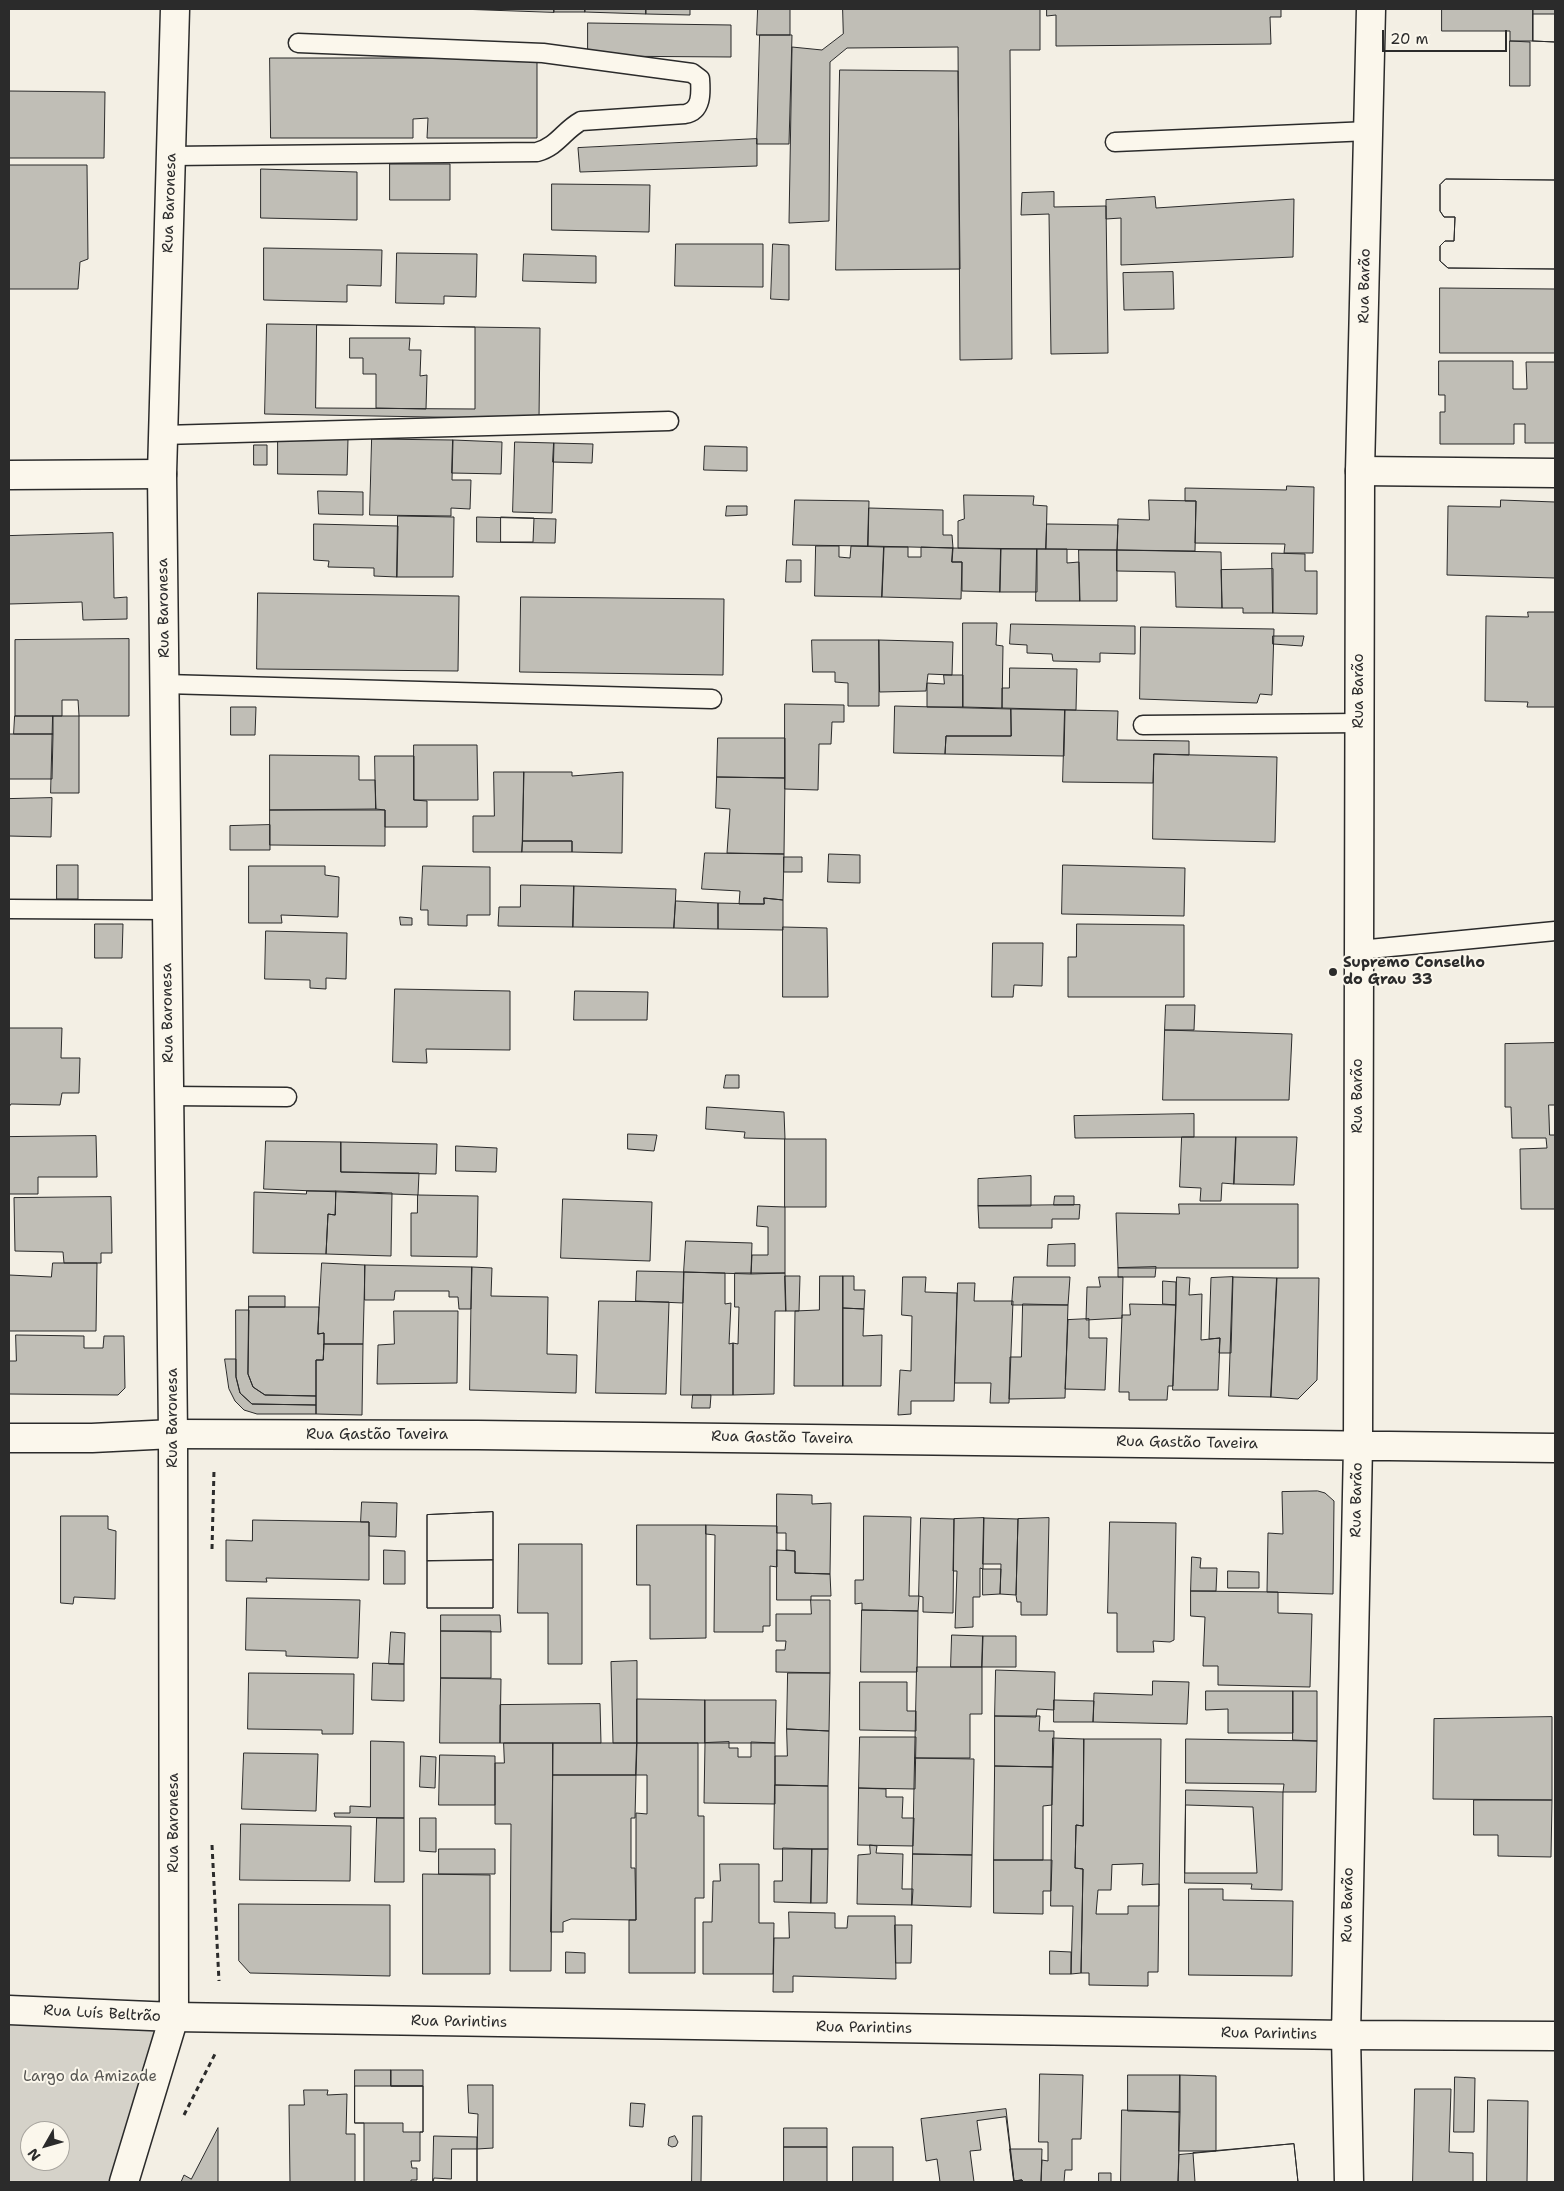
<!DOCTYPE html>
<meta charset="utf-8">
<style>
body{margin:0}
#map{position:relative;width:1564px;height:2191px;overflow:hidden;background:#f3efe4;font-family:"Shantell Sans",sans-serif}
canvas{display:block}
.frame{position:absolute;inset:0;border:10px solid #2b2b2b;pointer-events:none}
.north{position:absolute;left:20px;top:2121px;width:50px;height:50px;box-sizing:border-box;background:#fbf7ec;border:1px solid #a8a59f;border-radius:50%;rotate:232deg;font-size:14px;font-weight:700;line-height:20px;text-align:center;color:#2b2b2b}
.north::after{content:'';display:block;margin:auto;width:18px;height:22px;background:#2b2b2b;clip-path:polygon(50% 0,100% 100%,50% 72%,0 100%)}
.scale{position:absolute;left:1382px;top:30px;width:125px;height:22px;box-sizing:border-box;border:2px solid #2b2b2b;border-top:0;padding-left:6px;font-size:15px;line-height:18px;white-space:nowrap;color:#2b2b2b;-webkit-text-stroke:4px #fbf7ec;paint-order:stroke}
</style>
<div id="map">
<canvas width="1564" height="2191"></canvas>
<div class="frame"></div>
<div class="north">N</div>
<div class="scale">20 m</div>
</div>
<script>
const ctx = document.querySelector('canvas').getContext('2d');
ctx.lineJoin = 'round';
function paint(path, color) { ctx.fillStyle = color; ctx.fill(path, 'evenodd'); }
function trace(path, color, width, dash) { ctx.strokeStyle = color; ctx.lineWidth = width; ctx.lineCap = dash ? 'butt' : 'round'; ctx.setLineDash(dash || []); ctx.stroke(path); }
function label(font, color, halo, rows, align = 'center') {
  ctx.font = font + ' "Shantell Sans",sans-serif'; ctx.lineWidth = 4; ctx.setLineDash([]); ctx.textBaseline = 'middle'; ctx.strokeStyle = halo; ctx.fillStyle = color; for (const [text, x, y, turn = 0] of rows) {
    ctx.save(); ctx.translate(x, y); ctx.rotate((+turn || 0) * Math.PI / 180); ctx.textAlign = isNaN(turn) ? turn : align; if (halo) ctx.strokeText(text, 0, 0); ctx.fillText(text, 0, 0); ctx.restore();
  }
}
const green = new Path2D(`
 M9 2010 174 2017 124 2182H9ZM30 2131H60V2161H30Z`);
const building = new Path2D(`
 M459 9H554V12Z
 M554 9H585V12H554Z
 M585 9H646V14L585 12Z
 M646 9H690V15L646 14Z
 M758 9H790V35H757Z
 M843 9H1040V50H1010L1012 359 960 360 958 47 847 48 830 62 829 221 789 223 792 47 822 50 843 34Z
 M1047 9H1281V17H1270L1271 44 1056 46V15L1047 16Z
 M1442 9H1533V41H1510V31H1442Z
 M1533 9H1555V42L1533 41Z
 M1533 14H1555V42L1533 41Z
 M588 23 731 25V57L588 56Z
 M760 35H792L789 144H757Z
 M1510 41 1530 42V86H1510Z
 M270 58H537V138H427L428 118 413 119V138H271Z
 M840 70 958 71 960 269 836 270Z
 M9 91 105 92 104 158H9Z
 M757 139V166L580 172 578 148Z
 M390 164H450V200H390Z
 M9 165H87L88 259 80 262 78 289H9Z
 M261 169 357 172V220L261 218Z
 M1446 179 1555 180V269L1448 268 1440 261V246L1445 241H1454L1455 217H1444L1440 211V185Z
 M1446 179 1555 180V269L1448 268 1440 261V246L1445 241H1454L1455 217H1444L1440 211V185Z
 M552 184 650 185 649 232 552 230Z
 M1054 192V207L1106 206 1108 353 1051 354 1049 214 1021 215 1022 193Z
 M1155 197 1156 208 1294 199 1293 257 1121 265V218L1106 219V200Z
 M676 244H763V287L675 286Z
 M773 244 789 245V300L771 299Z
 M264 248 382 250 381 286 347 285V302L264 300Z
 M397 253 477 254 476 297 444 296V304L396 303Z
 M524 254 596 256V283L523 281Z
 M1173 272 1174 309 1124 310 1123 273Z
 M1440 288 1555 289V353H1440Z
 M267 324 540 328 539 419 265 414Z
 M317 325 475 327V409L316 408Z
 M350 338H410L409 350H421L420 376 427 375 426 409 376 408V374H363V358H350Z
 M1439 361H1513V389H1527L1526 362H1555V443H1525V424H1514V444H1440V412H1445V395H1439Z
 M278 437 348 439 347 475 278 474Z
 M372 439 453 440 452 480H471L470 509 451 508V516L370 515Z
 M453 440 502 442 501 474 452 473Z
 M515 442 554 443 552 513 513 512Z
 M554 443 593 444 592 463 553 462Z
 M254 445H267V465H254Z
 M705 446 747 447V471L704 470Z
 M1287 486 1314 487 1313 553H1284L1285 544 1195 543 1196 501H1185V488L1286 490Z
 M318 491 363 492V515L319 514Z
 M964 495 1034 496 1033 505 1047 506 1046 549 958 548V521L964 519Z
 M795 500 869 501 868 546 793 545Z
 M1149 500 1196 501 1195 551 1117 550 1118 519 1149 520Z
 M1501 500 1555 502V578L1447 575 1448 506 1500 507Z
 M727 506H747V515L726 516Z
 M869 508 943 510V535H952L953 548 868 546Z
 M398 516 454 517 453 577H397Z
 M477 517 556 519 555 543 477 542Z
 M501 517 534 518 533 542H501Z
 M314 524 398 526 397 577 374 576V568L328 567 329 561 314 560Z
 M1047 524 1118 525 1117 550 1046 549Z
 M113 533 114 598 127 597V619L83 620 82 602 9 604V536Z
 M816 546H839V557L850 558 851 546 884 547 882 597 815 596Z
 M884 547H908V557H921V547L953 548 952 562H962L961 599 882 597Z
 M953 548 1001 549 1000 592 962 591V562H952Z
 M1001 549H1037V592H1000Z
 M1037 549H1067V563L1079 562 1080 601H1036Z
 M1079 550H1117V601H1080Z
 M1117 550 1221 552 1222 608 1176 607 1175 572 1117 571Z
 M1272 553 1305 554V571H1317V614L1273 613Z
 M787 560H801V582H786Z
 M1273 569V613H1243V608H1222L1221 570Z
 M258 593 459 596 458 671 257 669Z
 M521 597 724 599 723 675 520 672Z
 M1528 612H1555V707H1527L1528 702 1485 701 1486 616 1528 617Z
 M963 623H997L996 645 1003 646 1002 708 963 707Z
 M1011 624 1135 626V654L1100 653V662L1053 661 1052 654 1027 653V645L1010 644Z
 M1141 627 1274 629 1272 695 1260 694 1257 703 1140 699Z
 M1273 636H1304L1302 646 1273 644Z
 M129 639V716H79L78 700H62V716H15V640Z
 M812 640H879V706H848V683L835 682V672H813Z
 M879 640 953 642 952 675 928 674 926 691 880 692Z
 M1010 668 1077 669 1076 710 1002 708V688H1009Z
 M944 675H963V707H927V683L944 684Z
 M785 704 844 705V722H832L831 744H819L818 790 785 789Z
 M895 706 1011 709V736H946L945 754 894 753Z
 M231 707H256L255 735H231Z
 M1011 709 1065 710 1064 756 945 754 946 736H1011Z
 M1065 710 1118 711 1117 740 1189 741V755L1154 754 1153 783 1063 782Z
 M15 716H53V734H14Z
 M53 716H79V793H51Z
 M9 734H53L52 779H9Z
 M718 738H785V778L717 777Z
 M414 745H477L478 800H414Z
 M1154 754 1277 757 1275 842 1153 839Z
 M270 755 359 756V780H375L376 809 270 810Z
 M375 756H414V800L427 801V827H385V810L376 809Z
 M494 772H524L522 852H473V816H494Z
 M524 772H572V776L623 772 622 853 572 852V841H523Z
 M717 777 785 778 784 854 727 853 730 809 716 808Z
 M52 798 51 837 9 836V799Z
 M270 810H385V846L270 845Z
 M270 825V850H230V826Z
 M523 841H572V852H522Z
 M705 853 784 854 783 900 764 898V904H739L740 891 702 889Z
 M829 854 860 855V883L828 882Z
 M784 857H802V872H784Z
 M57 865H78V899H57Z
 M1063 865 1185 868 1184 916 1062 914Z
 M249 866H325V875L339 877 338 917 281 915 282 923H249Z
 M423 866 490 867V915H467V926L428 925V910H421Z
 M521 885 574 886 573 927 498 926 499 907H520Z
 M574 886 676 889 674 928 573 927Z
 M764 898 783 900V930L718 929V903L764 904Z
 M676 901 718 903V929L674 928Z
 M400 917 412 918V925H401Z
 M95 924H123L122 958H95Z
 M1077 924 1184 925V997H1068V957H1076Z
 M783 927 827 928 828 997H783Z
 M266 931 347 933 346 979 326 978V989L310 988V980L265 979Z
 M993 943H1043L1042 986 1014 985 1013 997H992Z
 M395 989 510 991V1050L426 1049 427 1063 393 1062Z
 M575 991 648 992 647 1020H574Z
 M1166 1005H1195L1194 1030H1165Z
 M9 1028H62L61 1058H80L79 1093H62L60 1105 11 1104 9 1107Z
 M1165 1030 1292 1034 1289 1100H1163Z
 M1555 1043V1209H1521L1520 1149 1547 1148 1546 1138H1512L1511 1107H1505V1044Z
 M726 1075H739V1088H724Z
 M1549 1105H1555V1135H1550Z
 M707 1107 784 1112 785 1139 744 1138 745 1132 706 1129Z
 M1194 1114V1137L1075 1138 1074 1116Z
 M628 1134 657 1135 654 1151 628 1149Z
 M96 1136 97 1177H38V1194H9V1137Z
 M1182 1137H1236L1234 1184 1222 1183 1221 1201H1200L1201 1188 1180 1187Z
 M1236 1137H1297L1294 1185 1234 1184Z
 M785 1139H826V1207H785Z
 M266 1141 341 1142V1172L419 1173 418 1195 264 1189Z
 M341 1142 437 1144 436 1174 341 1172Z
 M456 1146 497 1148 496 1172 456 1171Z
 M1031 1176V1206H978V1179Z
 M307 1191H336L335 1215 328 1214 326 1254 253 1253 254 1192 306 1194Z
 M336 1191 392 1193 391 1256 326 1254 328 1214 335 1215Z
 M418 1195 478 1196 477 1257 411 1256V1213H417Z
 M1055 1196H1074V1205H1054Z
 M111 1197 112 1253H101V1263H64L63 1252 15 1251 14 1198Z
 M563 1199 652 1202 650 1261 561 1258Z
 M1179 1204H1298V1268H1118L1116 1213 1179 1214Z
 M1080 1205 1079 1219H1052V1228H979L978 1206Z
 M758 1206 785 1207V1273L751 1274 752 1255H768V1227L757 1226Z
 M686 1241 752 1243 751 1274 684 1272Z
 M1075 1244V1266H1047L1048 1245Z
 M53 1263H97L96 1331H9V1275L51 1277Z
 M322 1263 365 1265 363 1344H324V1333L318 1334Z
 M365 1265 472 1267 471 1309H459L458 1297H449V1291H395L394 1300H365Z
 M472 1267 492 1268 491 1296 548 1297 547 1354 577 1355 576 1393 470 1390Z
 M1156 1267 1155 1277H1118V1268Z
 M637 1271 684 1272 683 1303 636 1301Z
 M684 1272 725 1273V1304L731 1303 729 1344 733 1343V1395H681Z
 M735 1273H785L786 1311H775L774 1394 733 1395V1343L738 1344 739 1307H735Z
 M785 1276H800L799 1311H786Z
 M820 1276H843V1386H794L795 1311 819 1310Z
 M843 1276H854V1290H865L864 1309 843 1308Z
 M903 1277H926L925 1292 957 1293 954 1401H911V1414L898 1415 900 1370 911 1371 912 1316 902 1315Z
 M1014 1277H1070L1068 1305H1012Z
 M1099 1277H1123L1122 1318 1086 1320 1087 1287H1100Z
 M1177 1277 1190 1278 1189 1295 1202 1294 1201 1340 1220 1338 1218 1390H1173Z
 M1233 1277 1231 1353H1219L1220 1338 1209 1339 1211 1278Z
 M1233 1277 1277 1278 1271 1397 1229 1396Z
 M1277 1278H1319L1317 1380 1298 1399 1271 1397Z
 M1163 1281 1176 1282V1305L1163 1304Z
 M958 1283H975L974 1301H1013L1009 1403H990L991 1383H955Z
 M249 1296H285V1307H249Z
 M599 1301 669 1302 666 1394 596 1393Z
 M1023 1304 1068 1305 1065 1398 1009 1399 1010 1357H1021Z
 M1130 1304 1176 1305 1173 1386H1168L1167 1400H1129V1392H1119L1122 1315H1130Z
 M249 1307H319L318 1334 324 1333V1347L323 1360H316V1396L265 1395 253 1387 248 1374Z
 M843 1308 864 1309 863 1336 882 1335 881 1386H843Z
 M236 1310H249L248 1374 253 1387 265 1395 316 1396V1405L252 1404 240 1393 236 1377Z
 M394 1311H458L457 1383 377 1384 378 1345 394 1344Z
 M1089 1319V1338H1107L1105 1390 1065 1389 1068 1320Z
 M16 1335 84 1336V1348H103L104 1336H124L125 1388 118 1395 9 1394V1361H16Z
 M324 1344H363L362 1415 316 1414V1360H323Z
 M225 1359H236V1377L240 1393 252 1404 316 1405V1414H257L244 1410 235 1401 229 1389Z
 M693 1395H711L710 1408H692Z
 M1318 1491 1325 1493 1334 1501 1333 1594 1267 1592 1268 1533 1283 1534 1282 1492Z
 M777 1494 812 1495V1504L831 1503 830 1574 795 1573V1551L786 1550V1533H777Z
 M362 1502 397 1503 396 1537 369 1536V1522H361Z
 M493 1512V1560L427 1561V1515Z
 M493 1512V1608H427V1515Z
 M61 1516H108V1529L116 1531 115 1599 74 1597 73 1604 61 1603Z
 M864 1516 911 1517 909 1596H919L918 1611 862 1610V1603L855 1604V1580H863Z
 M921 1518 954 1519 953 1613 923 1612V1597L919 1596Z
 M984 1518 983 1569 980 1568V1597H973V1627L955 1628 957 1571H953L954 1519Z
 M984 1518 1018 1519 1016 1595 1000 1594 1001 1564H983Z
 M1049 1518 1047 1615H1021V1602H1017L1016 1595 1018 1519Z
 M253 1520 369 1522V1580L266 1578 267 1582 226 1581V1540L252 1541Z
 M1110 1522 1176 1523 1174 1640 1170 1642 1153 1641 1154 1652H1117V1613H1108Z
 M637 1525H706V1638L650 1639V1585H637Z
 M706 1525 777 1526V1567L770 1566V1626H763V1632H714L715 1535 706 1534Z
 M519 1544H582V1664H548V1613H518Z
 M384 1550 405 1551V1584H384Z
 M777 1550 795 1551V1573L830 1574 831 1596H811V1600H777Z
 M1192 1557 1201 1558 1200 1568H1217L1216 1591H1191Z
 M493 1560V1608H427V1561Z
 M983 1569H1001L1000 1594 983 1595Z
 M1228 1571 1259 1572V1588H1228Z
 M1191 1591 1278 1592V1613L1312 1614 1310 1687 1218 1685V1666H1203L1205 1617 1191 1616Z
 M247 1598 360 1600 358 1658 286 1656V1651L246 1650Z
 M811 1600H830V1673L776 1672V1650H785L786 1641H776V1614H811Z
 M862 1610 918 1611 917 1672H861Z
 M441 1615H500L501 1632 441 1631Z
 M441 1631H491V1678H441Z
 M391 1632 405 1633 404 1664H389Z
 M952 1635 983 1636 982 1667H951Z
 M983 1636H1016V1667H982Z
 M637 1661V1743H613L611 1662Z
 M373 1663 404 1664V1701L372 1700Z
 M917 1667H982V1714H970V1758H915Z
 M996 1670 1055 1672 1054 1710 1037 1709 1036 1717 995 1716Z
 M249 1673 354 1674 353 1734H322V1730L248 1729Z
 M788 1673H830L829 1731 787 1729Z
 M441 1678 501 1679 500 1743H440Z
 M1153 1681 1189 1682 1187 1724 1093 1722 1094 1693 1152 1695Z
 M860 1682H907V1711H916V1731L860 1730Z
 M1206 1691H1293V1733H1228V1709L1206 1710Z
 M1293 1691H1317V1741L1293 1740Z
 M637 1699 705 1700V1743H637Z
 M705 1700H776L775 1743H705Z
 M1054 1700 1094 1701 1093 1722H1054Z
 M600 1704 601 1743H500V1705Z
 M995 1716H1040L1039 1731H1054L1053 1767 995 1766Z
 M1552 1717V1800L1433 1799 1434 1719Z
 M787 1729 829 1731 828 1786 775 1785V1756H787Z
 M860 1737H916L915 1789 859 1788Z
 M1053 1738 1084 1739 1083 1826 1076 1825 1075 1868 1083 1869 1081 1973 1071 1974 1073 1906H1051Z
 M1084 1739H1161L1158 1972H1148V1986L1089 1985V1973H1081L1083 1869 1075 1868 1076 1825 1083 1826Z
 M1186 1739 1317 1741 1316 1792H1283L1284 1784 1186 1783Z
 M371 1741 404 1742V1818L335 1817 334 1813H350V1806L370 1807Z
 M729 1742V1748H738V1757H751V1742L775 1743V1804L704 1803 705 1743Z
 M504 1743H553L551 1971H510L511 1824H495V1763H504Z
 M553 1743H637L636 1775H553Z
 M637 1743H698V1816H704V1898H695V1973H629V1920H636V1813L647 1814V1775H636Z
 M244 1753 318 1754 316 1811 242 1809Z
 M440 1755 495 1756V1805H439Z
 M421 1756 436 1757 435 1788 420 1787Z
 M915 1758 974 1759 972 1855 913 1854Z
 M995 1766 1053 1767 1052 1805 1043 1806V1860H994Z
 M553 1775H636L635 1818H631V1868H635L636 1920 571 1919 563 1922V1932H551Z
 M775 1785 828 1786V1849H774Z
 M859 1788 886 1789V1797H903L902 1818H914L913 1846 858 1845Z
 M1186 1790 1283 1792 1282 1890 1251 1889 1252 1884 1185 1883Z
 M1474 1800H1552L1551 1857 1498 1856V1835H1474Z
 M1186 1805 1253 1807 1257 1873H1185Z
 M377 1818H404V1882H375Z
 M420 1818H436V1852L420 1851Z
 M241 1824 351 1826 350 1881 240 1880Z
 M870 1845 877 1846 876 1853 903 1854 902 1889H913L912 1905 857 1904 858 1855 870 1854Z
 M783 1848 812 1849 811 1903 774 1902V1881H782Z
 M439 1849H495V1874H439Z
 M812 1849H828L827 1903H811Z
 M913 1854 972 1855 971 1907 912 1905Z
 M994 1860H1052L1051 1891H1043V1914L994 1913Z
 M720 1864H759V1923H774L773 1974H703V1922H712L713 1881H720Z
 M1143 1864 1142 1885 1159 1884V1906H1128V1914H1096L1098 1890H1111L1112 1865Z
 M423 1874 490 1875V1974H423Z
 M1189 1889H1223V1900L1293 1901 1292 1976 1189 1975Z
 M239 1904 390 1905V1976L250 1973 239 1961Z
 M789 1912 835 1913V1928H847L848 1916H895L896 1979 793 1976V1992H773L774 1938H789Z
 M895 1925H912L911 1963H896Z
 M1050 1951 1071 1952V1974H1050Z
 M566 1952 585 1953V1973H566Z
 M355 2070H391V2086H423V2132H420V2161H411L412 2168H417V2180H411V2182H364V2123H355Z
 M391 2070H423V2086H391Z
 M1040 2074 1083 2075 1081 2139H1072V2170H1065L1064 2182H1041L1042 2160 1048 2161V2142H1039Z
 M1128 2075H1180V2112L1128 2111Z
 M1180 2075 1216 2076V2151H1179Z
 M1455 2077 1475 2078 1474 2132H1454Z
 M468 2085H493V2148L477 2149 478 2114 469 2113Z
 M355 2086H423V2132H403V2123H355Z
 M1415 2089H1451L1449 2152 1473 2153V2182H1413Z
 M304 2090H328L327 2095 347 2094 346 2134H355V2182H290L289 2105H304Z
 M1488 2100 1528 2101 1527 2182H1487Z
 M631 2103 645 2104 643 2127 630 2126Z
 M1006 2109 1014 2181 1022 2180 1023 2182H940L937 2159 926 2161 921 2119Z
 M1122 2110 1180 2112 1178 2182H1121Z
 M693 2116H702L701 2182H692Z
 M1006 2117 1014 2181 1022 2180 1023 2182H974L970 2151 981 2150 977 2121Z
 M218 2128V2182H181L184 2175 191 2179Z
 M784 2128H827V2147H784Z
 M434 2136 477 2137V2182H433Z
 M675 2136 678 2142 676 2146 672 2147 668 2145 669 2138Z
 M1294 2144 1298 2182H1178L1179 2155Z
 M1294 2144 1298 2182H1195L1193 2153Z
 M784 2147H827V2182H784Z
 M853 2147H893V2182H853Z
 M452 2149H477V2182H433L434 2178 451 2179Z
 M1010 2149H1042L1041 2182H1023L1022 2180 1014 2181Z
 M1099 2173H1111V2182H1099Z`);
const path = new Path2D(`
 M212 1549 214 1470
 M212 1845 219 1981
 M184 2115 215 2054`);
const service = new Path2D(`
 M1115 142 1369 131
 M171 156 537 152C558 146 563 131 581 121L685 114C702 111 701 93 700 79L692 73 543 53 298 43
 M163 435 669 421
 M165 684 712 699
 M1143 725 1359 723
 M9 909 167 910
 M1359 950 1555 931
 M169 1096 287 1097`);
const minor = new Path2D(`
 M1360 471 1555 473
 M9 475 162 474
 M9 1438H92L173 1434
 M1346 2035 1349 2182`);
const tertiary = new Path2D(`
 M173 1434 478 1435 1555 1448
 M174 2017 1346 2035 1555 2036
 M1346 2035 1358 1445 1360 471 1371 9`);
const secondary = new Path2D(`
 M9 2010 174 2017
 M124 2182 174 2017 173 1434 162 474 175 9`);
const markers = [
 [1333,972,5,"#2b2b2b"]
];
const streetNames = [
 ["Rua Baronesa",170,203,-88],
 ["Rua Barão",1365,286,-89],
 ["Rua Baronesa",164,608,-91],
 ["Rua Barão",1359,691,-90],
 ["Rua Baronesa",168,1013,-91],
 ["Rua Barão",1358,1096,-90],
 ["Rua Baronesa",173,1418,-90],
 ["Rua Gastão Taveira",377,1435],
 ["Rua Gastão Taveira",782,1438,1],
 ["Rua Gastão Taveira",1187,1443,1],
 ["Rua Barão",1357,1500,-89],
 ["Rua Baronesa",174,1823,-90],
 ["Rua Barão",1348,1905,-89],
 ["Rua Luís Beltrão",102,2014,3],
 ["Rua Parintins",459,2022,1],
 ["Rua Parintins",864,2028,1],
 ["Rua Parintins",1269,2034,1]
];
const poiNames = [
 ["Supremo Conselho",1343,963],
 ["do Grau 33",1343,980]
];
const parkNames = [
 ["Largo da Amizade",90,2077]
];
paint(green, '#d5d2c9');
paint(building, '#c0beb6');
trace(building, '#2b2b2b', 1);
trace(service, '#2b2b2b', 21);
trace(minor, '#2b2b2b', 31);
trace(tertiary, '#2b2b2b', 31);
trace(secondary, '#2b2b2b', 31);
trace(path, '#2b2b2b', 3, [5, 4]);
trace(service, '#fbf7ec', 18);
trace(minor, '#fbf7ec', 28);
trace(tertiary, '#fbf7ec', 28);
trace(secondary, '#fbf7ec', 28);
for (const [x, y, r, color] of markers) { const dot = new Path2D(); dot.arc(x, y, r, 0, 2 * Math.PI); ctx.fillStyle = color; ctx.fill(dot); trace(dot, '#fbf7ec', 2); }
label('15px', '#2b2b2b', '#fbf7ec', streetNames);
label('bold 15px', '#2b2b2b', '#fbf7ec', poiNames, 'left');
label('15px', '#565552', '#fbf7ec', parkNames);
</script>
